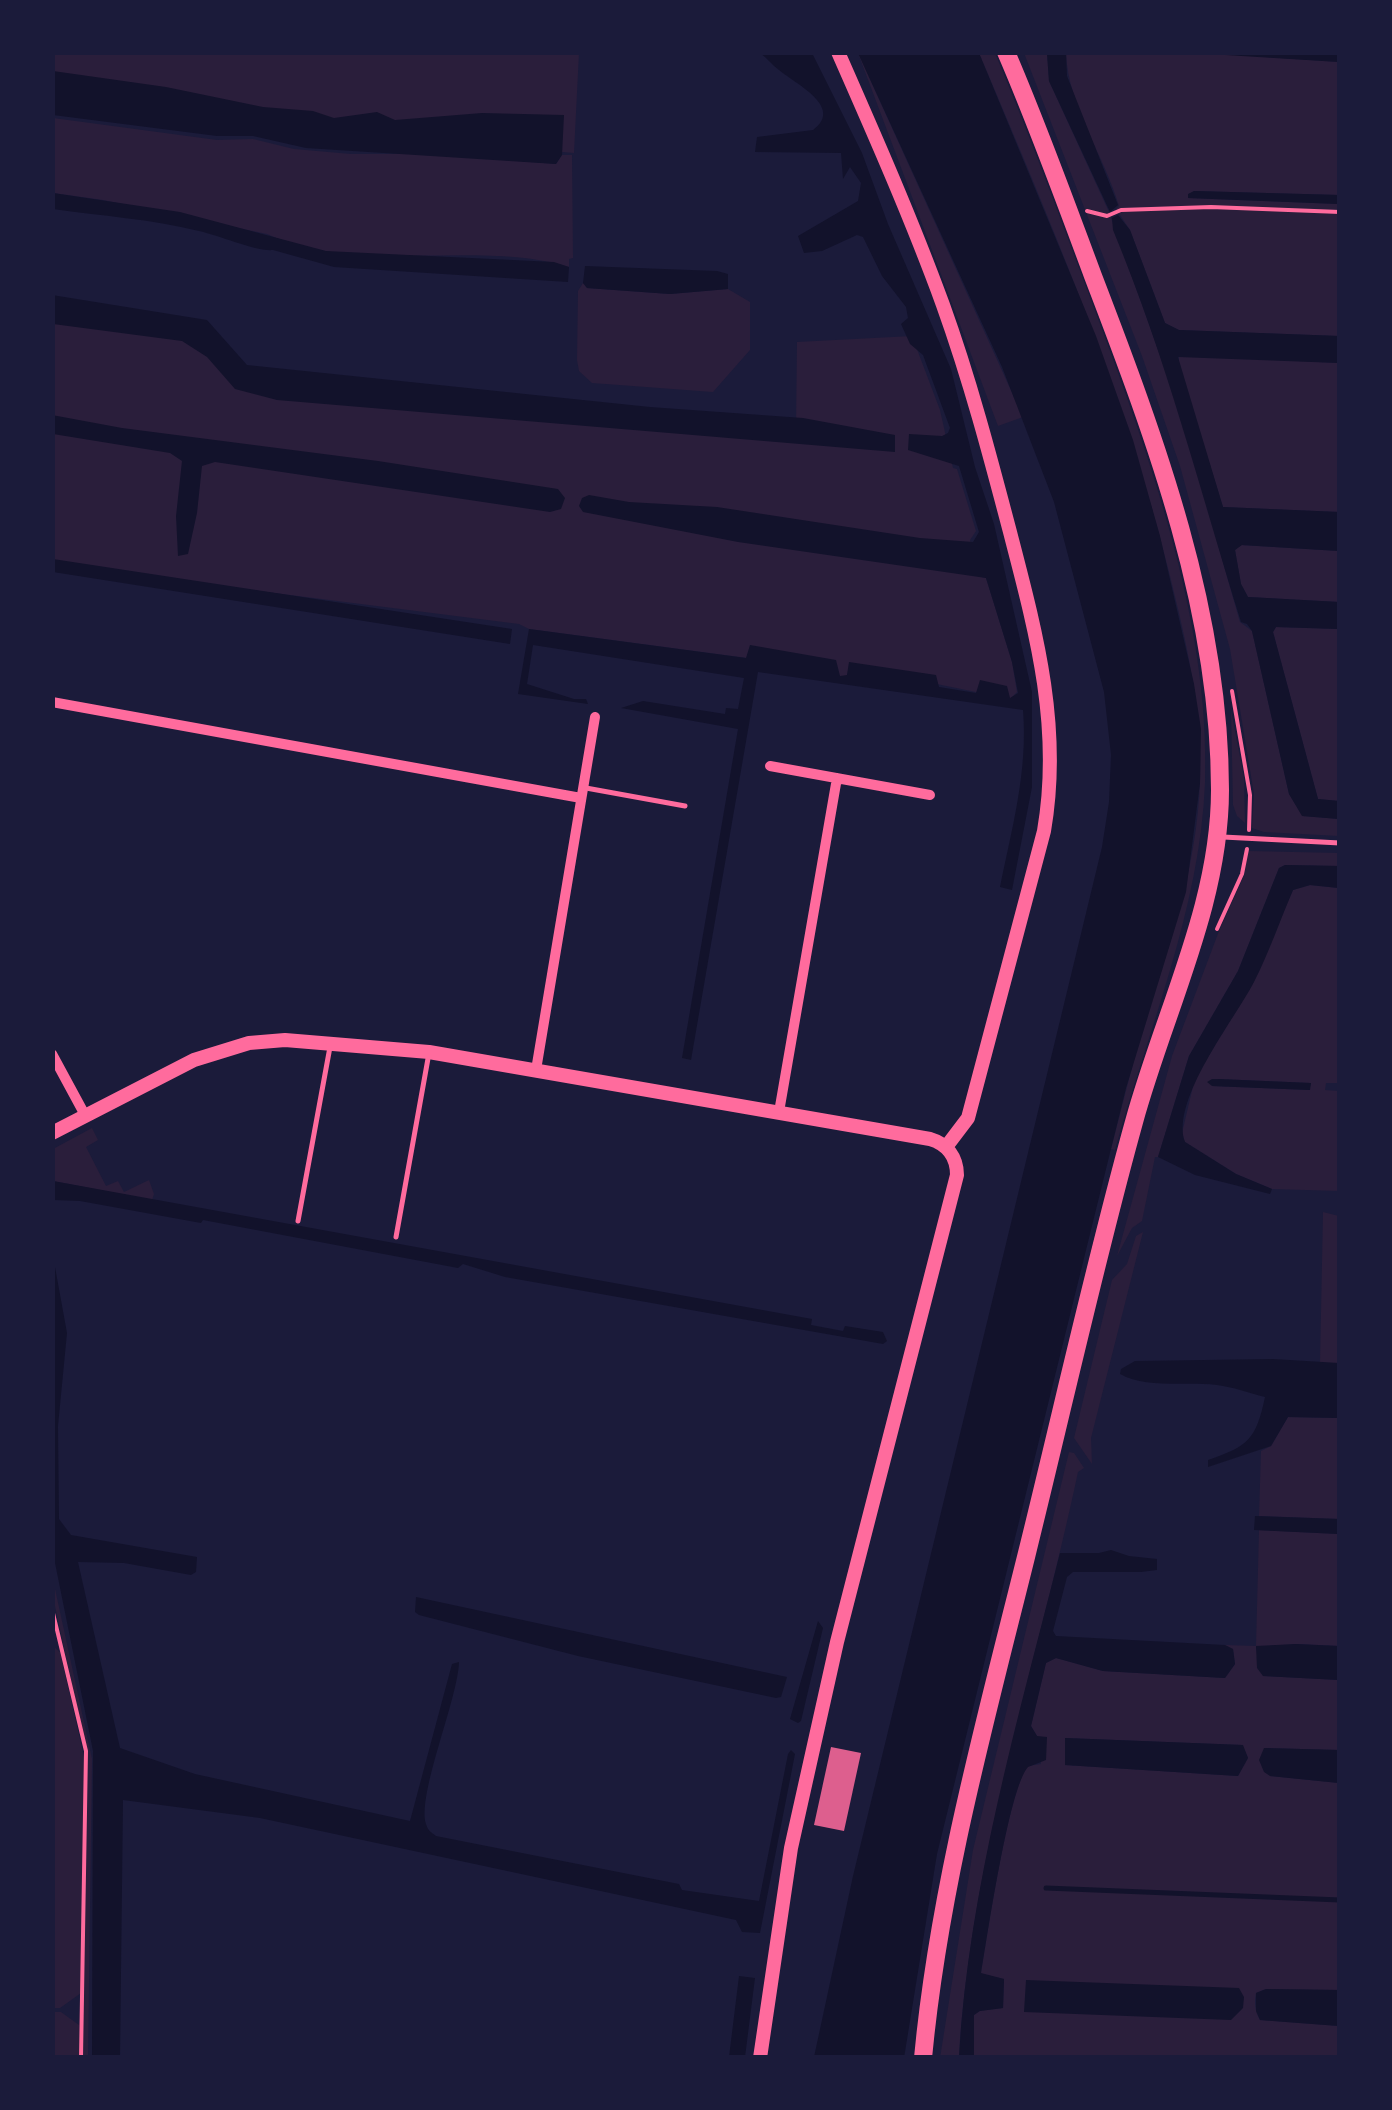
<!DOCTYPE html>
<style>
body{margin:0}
#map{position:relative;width:1392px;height:2110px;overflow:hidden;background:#1b1b3a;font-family:Quicksand,sans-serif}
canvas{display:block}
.frame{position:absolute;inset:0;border:55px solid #1b1b3a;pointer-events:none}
</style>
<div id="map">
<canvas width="1392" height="2110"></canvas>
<div class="frame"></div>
</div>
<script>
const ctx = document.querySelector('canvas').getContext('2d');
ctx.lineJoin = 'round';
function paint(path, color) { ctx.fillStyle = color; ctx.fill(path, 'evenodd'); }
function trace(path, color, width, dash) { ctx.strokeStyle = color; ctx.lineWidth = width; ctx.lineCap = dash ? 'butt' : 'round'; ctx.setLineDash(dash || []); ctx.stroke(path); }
const green = new Path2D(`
 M1193 52 1339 62V195L1194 191 1188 195 1189 198 1339 204V336L1179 330 1165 323 1130 230 1116 209 1119 206C1104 155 1068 106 1066 53Z
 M52 53H579L574 153 246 123 53 95Z
 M858 53 1023 417 998 426Z
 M979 53H995C1028 131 1058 212 1088 292 1145 444 1211 618 1205 783 1200 909 1148 1030 1115 1150L1111 1149C1122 1107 1132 1065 1144 1024 1170 944 1197 867 1200 781 1203 710 1186 641 1169 572 1124 392 1051 223 979 53Z
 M1024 53H1047L1049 81 1109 212C1137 294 1170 376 1194 459 1210 513 1224 568 1240 622L1252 631 1289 794 1303 816 1339 819V836L1264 832 1252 828 1254 794 1230 649 1180 466 1142 356Z
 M53 118 217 140 253 139 294 149 351 154H430L556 164 562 155H572L573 258 569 259V267C477 239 355 276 267 234L103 200 53 193Z
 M583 283 587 288 670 294 728 289 750 302V350L713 392 592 383 579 371 577 360 578 291Z
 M53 314 187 333 254 381 796 428 797 342 912 336 940 410 953 468 957 469 976 531 970 540 978 576 986 578 1012 662 1017 692 1010 699 849 666 847 676H840L748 653 747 658 529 629 519 624 53 565Z
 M1179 355 1339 363V512L1223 507 1179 366Z
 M1241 545 1339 551V602L1248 597 1241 584 1235 550Z
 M1276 627 1339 629V801L1318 799 1273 632Z
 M1231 710 1244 778 1245 823 1237 816 1233 805Z
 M1248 851 1339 853V866L1285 865 1279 868 1238 971 1189 1056 1158 1157H1155L1142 1221 1132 1228 1117 1256 1172 1056 1219 931 1244 876Z
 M1310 885 1339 888V1083H1326L1325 1090 1339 1091V1191L1272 1189 1236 1174 1185 1142 1182 1133 1195 1078 1253 983 1293 890ZM1218 1079 1310 1083H1311L1309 1090 1212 1086Z
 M92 1128 98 1140 86 1147 106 1186 118 1181 124 1192 149 1180 154 1194 152 1200 53 1181V1149Z
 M1323 1212 1339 1216 1340 1363H1320Z
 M1143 1232 1091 1438 1092 1464 1074 1438 1112 1280 1127 1264 1136 1236Z
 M1288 1417 1339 1418V1519L1259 1516 1261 1451 1271 1446Z
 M1069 1452 1074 1453 1084 1468 1078 1472C1037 1666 971 1858 959 2057L940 2058 973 1850Z
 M1259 1530 1339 1534V1646L1296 1644 1256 1647 1263 1676 1339 1680V1750L1264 1748 1270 1776 1339 1783V1990L1266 1989 1256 1993C1254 2003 1255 2011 1260 2020L1339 2026V2057L974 2058V2015L979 2011 1003 2008 1004 1979 981 1974C987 1938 1009 1787 1028 1766L1041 1764 1037 1736 1031 1726 1046 1663 1056 1658 1103 1671 1225 1678 1235 1664 1233 1649 1225 1645 1256 1646ZM1065 1738 1242 1745 1248 1758 1238 1776 1065 1765Z
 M52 1575 92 1759 88 2057H83L88 1759 53 1597Z
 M53 1646 60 1652 85 1761 81 1993 60 2008H53Z
 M52 2012H61L79 2025V2057H53Z`);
const water = new Path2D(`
 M760 53H812L862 153 888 224 951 369 975 467 994 524 1032 692V787L1012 890 1000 887C1012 828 1028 771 1023 710L758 672 691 1060 682 1058 738 729 621 708 643 701 725 714 726 708 738 709 744 678 533 645 527 684 574 699H586L588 704 518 694 529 629 746 658 750 645 836 660 840 676 847 675 849 662 936 675 939 687 976 693 980 680 1007 686 1010 698 1018 693 1012 662 986 578 738 542 583 512 579 506 582 498 589 495 629 502 717 507 920 538 973 542 979 532 959 466 908 450 909 434 942 436 948 433 950 428 923 355 910 344 901 324 908 318 906 307 882 276 863 237 857 235 822 251 804 253 798 236 858 201 861 183 850 167 843 179 841 153 755 152 757 137 813 130C845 107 794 83 779 70 772 65 767 58 760 53Z
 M858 53H979L1096 336 1133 440 1160 536 1194 684 1201 729 1200 783 1186 892 1126 1088 937 1854 904 2058 814 2057 853 1876 1102 847 1109 802 1111 755 1104 692 1054 502 1002 367Z
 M1047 53H1066L1067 76 1118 205 1110 212 1049 81Z
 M1193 53H1339V62Z
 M53 71 166 87 263 107 313 111 334 118 377 112 395 120 482 113 564 115 562 155 556 164 306 148 253 136H217L53 115Z
 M1194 191 1339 195V204L1188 198V194Z
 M53 193 180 212 326 251 554 262 569 267 568 282 334 267 273 250C257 252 218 235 199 231 151 219 101 216 53 209Z
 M1118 215 1130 230 1165 323 1179 330 1339 336V363L1178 357 1223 507 1339 512V551L1242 545 1235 550 1241 584 1248 597 1339 602V629L1276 627 1273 632 1318 799 1339 801V819L1302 816 1289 794 1252 631 1247 624 1241 622C1200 490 1166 357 1113 230L1112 218Z
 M585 266 717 271 728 274V289L670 294 587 288 583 283Z
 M52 295 207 320 247 365 650 407 803 418 895 435V452L277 400 235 389 207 357 182 341 53 324Z
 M52 415 122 428 378 461 558 489 565 498 561 509 550 512 215 462 202 466 197 513 188 554 178 556 176 516 182 461 170 453 53 434Z
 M53 559 512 629 510 644 53 572Z
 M1285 865 1339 866V888L1310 885 1293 890C1280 920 1269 953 1254 982 1235 1019 1170 1100 1185 1142L1236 1174 1272 1189 1270 1194 1195 1175 1158 1157 1189 1056 1238 971 1279 868Z
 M1212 1079H1218L1311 1083 1310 1090 1212 1086 1207 1082Z
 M53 1181 812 1319 811 1325 843 1331 845 1326 883 1332 887 1341 883 1344 505 1277 463 1264 458 1268 203 1220 201 1223 80 1201 53 1200Z
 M53 1256 67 1333 58 1426 59 1519 71 1535 197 1557 196 1572 191 1575 124 1563 78 1562 120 1748 195 1774 410 1821 452 1664 459 1662C458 1699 417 1794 426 1824 428 1831 431 1832 436 1836L679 1884 682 1890 759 1901 788 1754 791 1750 795 1754 760 1933 742 1932 736 1920 260 1818 123 1800 120 2057H92L93 1751 53 1553Z
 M1273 1359 1339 1363V1418L1288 1417 1271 1446 1208 1467V1460C1249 1446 1256 1439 1265 1397 1249 1393 1233 1387 1217 1385 1187 1381 1146 1389 1120 1374L1121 1369 1135 1361Z
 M1255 1516 1339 1519V1534L1254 1530Z
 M1111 1550 1129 1556 1157 1559V1570L1141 1572H1073L1067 1577 1053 1631 1056 1636 1225 1645 1233 1649 1235 1664 1225 1678 1103 1671 1056 1658 1046 1663 1031 1726 1037 1736 1047 1737 1046 1760 1028 1767C1009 1787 987 1938 981 1973L1004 1979 1003 2008 980 2011 974 2015V2057H959C969 1886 1018 1719 1060 1553H1099Z
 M416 1597 787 1677 781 1697 776 1698 578 1656 419 1615 415 1612Z
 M818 1621 823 1628 801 1721 798 1723 790 1719Z
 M1296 1644 1339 1646V1680L1263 1676 1257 1668 1256 1646Z
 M1065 1738 1243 1745 1248 1758 1238 1776 1065 1765Z
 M1264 1748 1339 1750V1783L1270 1776 1264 1772 1259 1760Z
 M739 1976 755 1978 745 2057H729Z
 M1026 1980 1239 1988 1244 1997 1243 2008 1231 2020 1024 2012Z
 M1266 1989 1339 1990V2026L1260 2020 1256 2011V1993Z`);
const stream = new Path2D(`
 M1046 1888 1340 1900`);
const building = new Path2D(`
 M831 1747 861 1753 844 1831 814 1825Z`);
const path = new Path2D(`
 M1087 211 1107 216 1121 210 1211 207 1340 212
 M1232 691 1250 795 1249 830
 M1217 929 1242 874 1247 849
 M52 1609 86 1751 81 2058`);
const service = new Path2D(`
 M586 788 685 806
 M1223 837 1340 843
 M298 1221 330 1047
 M396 1237 429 1053`);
const minor = new Path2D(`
 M52 702 581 798
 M770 766 930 795
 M52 1054 85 1115
 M536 1070 595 717
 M779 1112 837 778`);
const tertiary = new Path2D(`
 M838 52C875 136 912 220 943 305 970 380 990 456 1010 532 1036 632 1062 727 1044 831L968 1118 946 1147
 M52 1133 194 1060 249 1043 285 1040 429 1052 930 1139C947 1144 957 1157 957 1175L837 1642 791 1848 760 2058`);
const primary = new Path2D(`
 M923 2058C939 1888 985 1722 1026 1557 1062 1412 1094 1266 1134 1122 1164 1012 1220 905 1220 790 1220 612 1156 440 1093 276 1065 201 1038 126 1006 52`);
paint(green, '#2a1e3b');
paint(water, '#12122b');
trace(stream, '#12122b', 5);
paint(building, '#dd5f8e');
trace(path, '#ff6b9d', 4);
trace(service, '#ff6b9d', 5);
trace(minor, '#ff6b9d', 10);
trace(tertiary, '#ff6b9d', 14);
trace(primary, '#ff6b9d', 18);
</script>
